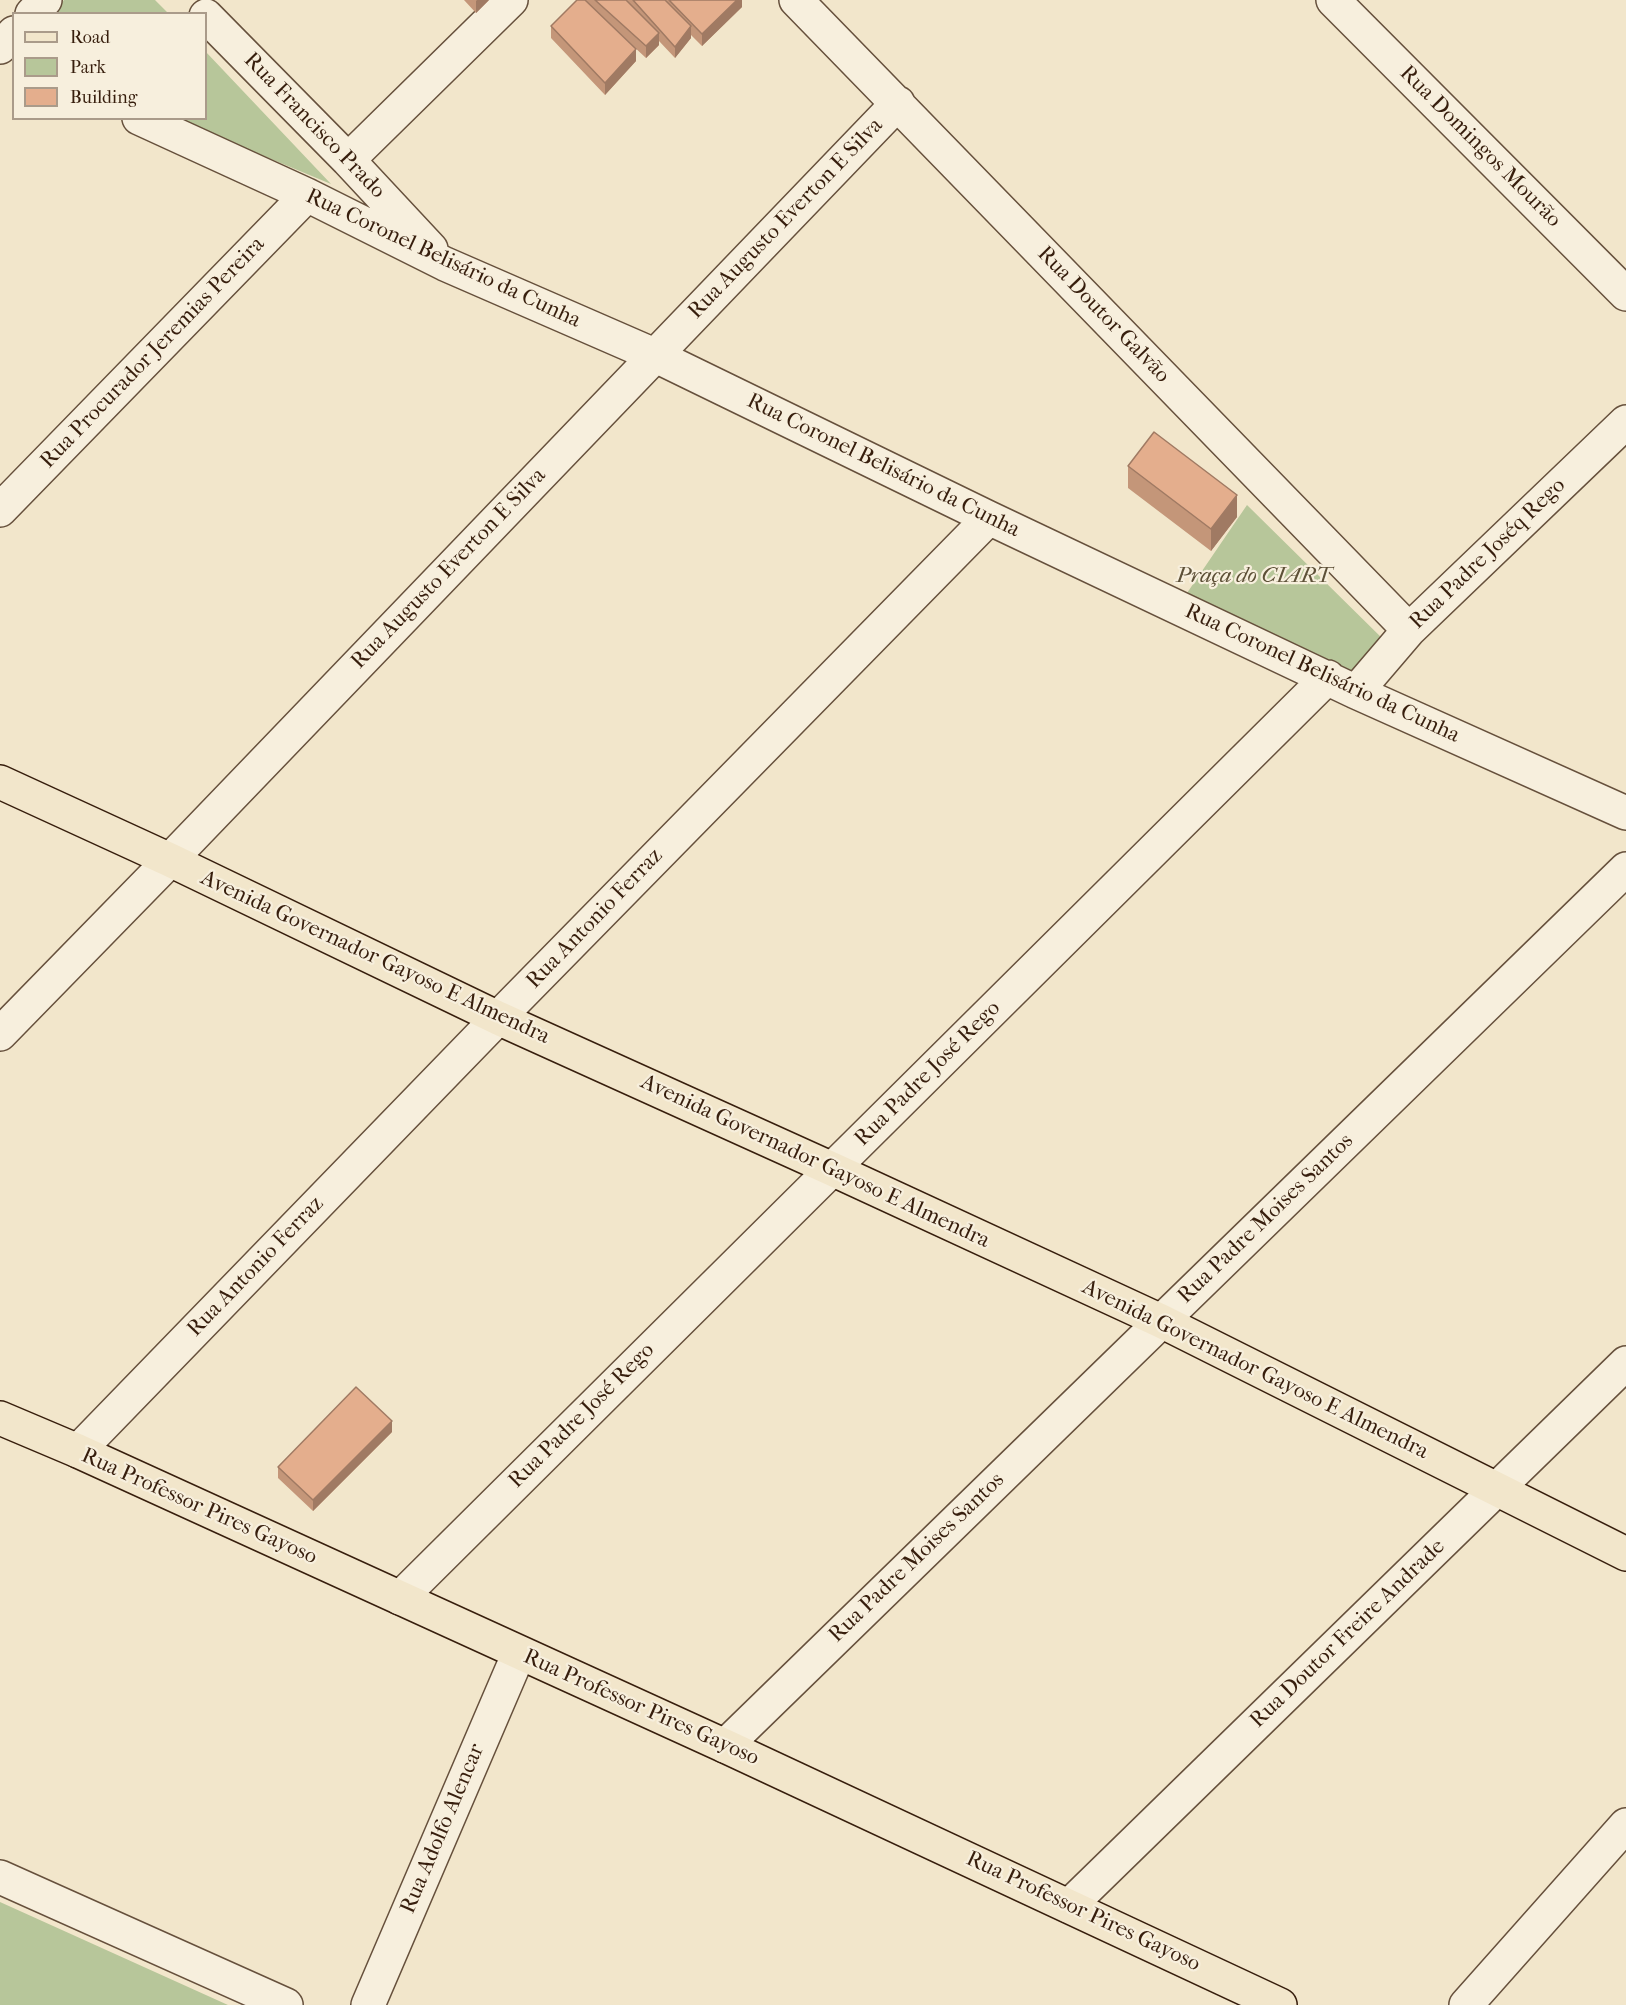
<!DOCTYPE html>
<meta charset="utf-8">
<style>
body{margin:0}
#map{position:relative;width:1626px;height:2005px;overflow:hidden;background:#f2e6cb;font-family:"IM FELL French Canon",serif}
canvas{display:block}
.legend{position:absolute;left:12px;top:12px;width:195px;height:108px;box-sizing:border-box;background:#f7efdd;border:2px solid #aa9b8a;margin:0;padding:8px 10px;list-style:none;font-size:18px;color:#371e0d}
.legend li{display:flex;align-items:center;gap:12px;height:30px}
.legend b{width:30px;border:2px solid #aa9b8a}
</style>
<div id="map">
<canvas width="1626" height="2005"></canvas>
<ul class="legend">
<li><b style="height:8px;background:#f2e6cb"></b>Road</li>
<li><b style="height:16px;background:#b7c69a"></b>Park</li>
<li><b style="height:16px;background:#e4ae8d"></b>Building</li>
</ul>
</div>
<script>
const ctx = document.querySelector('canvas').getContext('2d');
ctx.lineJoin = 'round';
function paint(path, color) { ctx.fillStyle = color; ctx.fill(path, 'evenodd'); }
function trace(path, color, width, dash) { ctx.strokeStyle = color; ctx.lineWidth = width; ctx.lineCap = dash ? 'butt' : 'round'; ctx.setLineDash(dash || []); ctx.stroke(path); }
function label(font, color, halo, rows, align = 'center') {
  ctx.font = font + ' "IM FELL French Canon",serif'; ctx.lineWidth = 4.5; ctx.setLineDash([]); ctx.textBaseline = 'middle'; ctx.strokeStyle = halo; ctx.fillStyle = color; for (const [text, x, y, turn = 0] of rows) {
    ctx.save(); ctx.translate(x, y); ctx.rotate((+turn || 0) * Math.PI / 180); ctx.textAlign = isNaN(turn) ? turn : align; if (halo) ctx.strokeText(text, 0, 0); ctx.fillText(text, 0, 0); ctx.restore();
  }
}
const green = new Path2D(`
 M64 0H155L168 13 50 14Z
 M206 52 331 184 175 119 206 118Z
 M1247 505 1388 644 1351 682 1187 593Z
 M0 1902 228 2005H0Z`);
const minor = new Path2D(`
 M796 0 1409 630
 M1333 0 1626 294
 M32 14 45 0
 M206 16 348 160 431 249
 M0 47 14 33
 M139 118 307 195 445 264 654 355 989 518 1356 692 1626 813
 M348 160 511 0
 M0 510 307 195
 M1356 692 1409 630 1626 422
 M0 1034 170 860 898 103
 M78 1451 498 1018 989 518
 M400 1598 1328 677
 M725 1746 1626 869
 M0 1877 286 2005
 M1069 1906 1626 1363
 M368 2005 519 1653
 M1466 2005 1626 1825`);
const major = new Path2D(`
 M0 782 170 860 498 1018 832 1169 1161 1321 1626 1554
 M0 1418 78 1451 725 1746 1280 2005`);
const wall = new Path2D(`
 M464 0H489L476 13Z
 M585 0H742V7L702 46 691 35V38L675 58 659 41V45L646 58 618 32 636 61 605 95 551 38V26Z
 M1128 466 1237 517 1211 551 1128 488Z
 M392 1432 313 1511 278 1478V1467Z`);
const shadedWall = new Path2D(`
 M477 0H489L476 13V1Z
 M737 0H742V7L702 46V34Z
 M691 26V38L675 58V47Z
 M659 33V45L646 58V46Z
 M636 49V61L605 95V83Z
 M1237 495V517L1211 551V529Z
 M392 1421V1432L313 1511V1500Z`);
const building = new Path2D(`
 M577 0H585L636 49 605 83 551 26Z
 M595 0H626L659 33 646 46Z
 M633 0H665L691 26 675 47Z
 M669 0H737L702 34Z
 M1154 432 1237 495 1211 529 1128 466Z
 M356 1387 392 1421 313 1500 278 1467Z`);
const streetNames = [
 ["Rua Francisco Prado",314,126,46],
 ["Rua Domingos Mourão",1480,147,45],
 ["Rua Augusto Everton E Silva",786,219,-46],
 ["Rua Coronel Belisário da Cunha",443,259,25],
 ["Rua Doutor Galvão",1103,315,46],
 ["Rua Procurador Jeremias Pereira",153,353,-46],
 ["Rua Coronel Belisário da Cunha",883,466,26],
 ["Rua Padre Joséq Rego",1488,554,-44],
 ["Rua Augusto Everton E Silva",449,569,-46],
 ["Rua Coronel Belisário da Cunha",1322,674,25],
 ["Rua Antonio Ferraz",595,919,-46],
 ["Avenida Governador Gayoso E Almendra",375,958,25],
 ["Rua Padre José Rego",928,1074,-45],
 ["Avenida Governador Gayoso E Almendra",815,1162,25],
 ["Rua Padre Moises Santos",1266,1219,-44],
 ["Rua Antonio Ferraz",256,1267,-46],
 ["Avenida Governador Gayoso E Almendra",1255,1370,26],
 ["Rua Padre José Rego",582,1416,-45],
 ["Rua Professor Pires Gayoso",199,1507,24],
 ["Rua Padre Moises Santos",917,1558,-44],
 ["Rua Doutor Freire Andrade",1348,1634,-44],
 ["Rua Professor Pires Gayoso",641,1708,24],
 ["Rua Adolfo Alencar",443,1829,-67],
 ["Rua Professor Pires Gayoso",1083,1912,25]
];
const parkNames = [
 ["Praça do CIART",1254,577]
];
paint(green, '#b7c69a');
trace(minor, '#66503c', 36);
trace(major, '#371e0d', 36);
trace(minor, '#f7efdd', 33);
trace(major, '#f2e6cb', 33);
paint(wall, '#c49679');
paint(shadedWall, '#a07a63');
paint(building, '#e4ae8d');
trace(building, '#a07a63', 1.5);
label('22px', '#371e0d', '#f7efdd', streetNames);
label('italic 22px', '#5d5037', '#f7efdd', parkNames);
</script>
